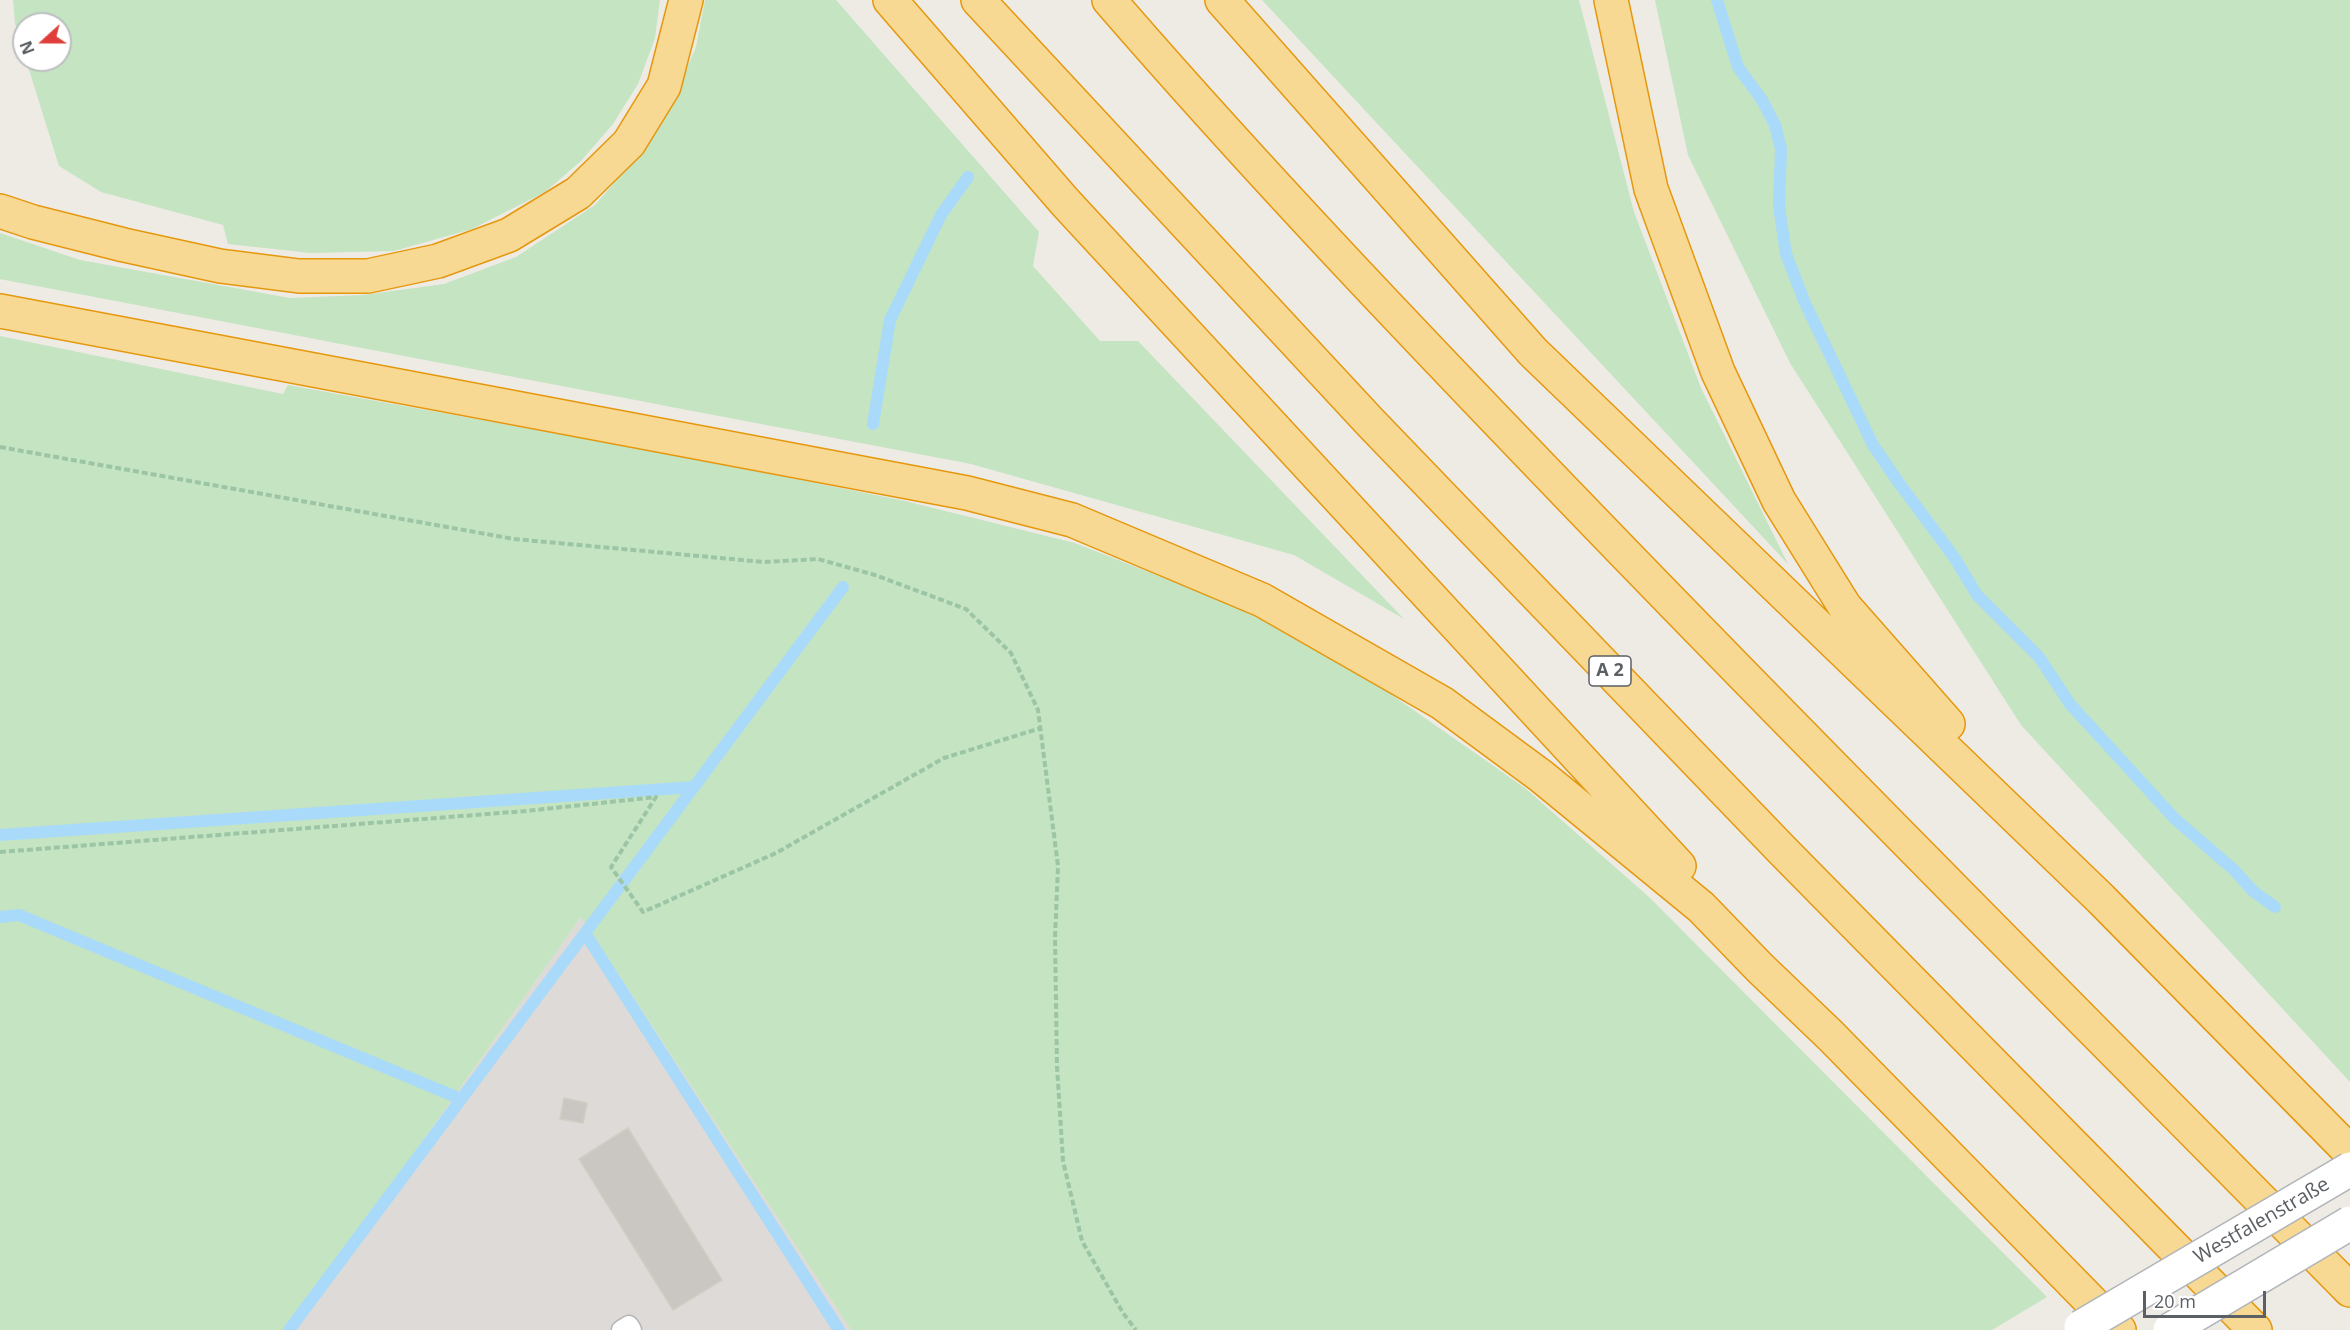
<!DOCTYPE html>
<meta charset="utf-8">
<style>
body{margin:0}
#map{position:relative;width:2350px;height:1330px;overflow:hidden;background:#eeebe5;font-family:"Open Sans",sans-serif}
canvas{display:block}
.north{position:absolute;left:12px;top:12px;width:60px;height:60px;box-sizing:border-box;background:#fff;border:2px solid #bebfc1;border-radius:50%;rotate:249deg;font-size:16px;font-weight:700;line-height:24px;text-align:center;color:#5c6064}
.north::after{content:'';display:block;margin:auto;width:21px;height:27px;background:#df3f3a;clip-path:polygon(50% 0,100% 100%,50% 72%,0 100%)}
.scale{position:absolute;left:2143px;top:1291px;width:123px;height:27px;box-sizing:border-box;border:3px solid #5c6064;border-top:0;padding-left:8px;font-size:18px;line-height:21px;white-space:nowrap;color:#5c6064;-webkit-text-stroke:4px #fff;paint-order:stroke}
</style>
<div id="map">
<canvas width="2350" height="1330"></canvas>
<div class="north">N</div>
<div class="scale">20 m</div>
</div>
<script>
const ctx = document.querySelector('canvas').getContext('2d');
ctx.lineJoin = 'round';
function paint(path, color) { ctx.fillStyle = color; ctx.fill(path, 'evenodd'); }
function trace(path, color, width, dash) { ctx.strokeStyle = color; ctx.lineWidth = width; ctx.lineCap = dash ? 'butt' : 'round'; ctx.setLineDash(dash || []); ctx.stroke(path); }
function label(font, color, halo, rows, align = 'center') {
  ctx.font = font + ' "Open Sans",sans-serif'; ctx.lineWidth = 4.5; ctx.setLineDash([]); ctx.textBaseline = 'middle'; ctx.strokeStyle = halo; ctx.fillStyle = color; for (const [text, x, y, turn = 0] of rows) {
    ctx.save(); ctx.translate(x, y); ctx.rotate((+turn || 0) * Math.PI / 180); ctx.textAlign = isNaN(turn) ? turn : align; if (halo) ctx.strokeText(text, 0, 0); ctx.fillText(text, 0, 0); ctx.restore();
  }
}
const industrial = new Path2D(`
 M581 917 851 1330H289Z`);
const green = new Path2D(`
 M13 0H660L655 38 638 84 613 124 581 161 545 192 472 229 394 251 311 253 228 244 223 225 101 192 59 166 26 60H60V24H24V54L15 23Z
 M705 0H836L1039 232 1033 266 1100 341H1138L1404 619 1294 555 971 464 0 279V233L80 260 290 298 363 295 444 284 516 257 595 205 647 145 677 92 696 47Z
 M1262 0H1579L1634 212 1701 388 1788 564Z
 M1655 0H2350V1082L2021 725 1790 363 1688 155Z
 M0 336 283 394 288 385 702 460 905 501 1075 543 1240 608 1382 688 1525 788 1649 897 2047 1297 1992 1330H851L581 917 289 1330H0Z`);
const stream = new Path2D(`
 M1717 0 1738 67 1762 100 1775 125 1781 149 1779 206 1786 254 1805 303 1873 445 1899 483 1954 557 1977 595 2039 657 2070 704 2175 819 2233 869 2253 891 2275 907
 M873 424 890 320 941 215 968 177
 M0 835 694 787
 M0 917 19 915 461 1099
 M585 933 839 1330
 M289 1330 843 587`);
const building = new Path2D(`
 M564 1098 587 1103 583 1123 560 1119Z
 M628 1128 722 1280 673 1310 579 1159Z`);
const path = new Path2D(`
 M0 447 514 539 764 562 818 559 875 575 966 609 1011 653 1038 710 1058 866 1055 938 1057 1066 1063 1161 1082 1241 1123 1313 1136 1330
 M0 852 526 811 656 797 611 867 643 912 776 853 944 758 1041 728`);
const lane = new Path2D(`
 M621 1330 629 1325 632 1330`);
const highway = new Path2D(`
 M890 0 1065 202 1679 866
 M978 0 1370 422 1782 850 2255 1330
 M1109 0C1258 172 1416 337 1574 501 1830 767 2091 1027 2350 1290
 M1222 0 1533 352 2101 899 2350 1152
 M1611 0 1651 189 1718 372 1779 501 1845 607 1948 724
 M0 211 33 222 124 245 220 266 299 276H368L438 261 509 235 578 193 629 143 664 86 686 0
 M0 311 967 493 1072 520 1262 600 1442 703 1541 776 1701 907 1760 968 1831 1036 2119 1330`);
const secondaryBridge = new Path2D(`
 M2081 1327 2350 1169
 M2170 1330 2350 1223`);
const shields = [
 [1610,671,42]
];
const shieldNames = [
 ["A 2",1610,671]
];
const streetNames = [
 ["Westfalenstraße",2262,1221,-30]
];
paint(industrial, '#dddad7');
paint(green, '#c4e4c2');
trace(stream, '#a9dafa', 12);
paint(building, '#cac6c2');
trace(building, '#d2cdc3', 1.5);
trace(lane, '#b2b5b9', 21);
trace(highway, '#e5980e', 36);
trace(path, '#9cc5a5', 4, [6, 3]);
trace(lane, '#fff', 18);
trace(highway, '#f7d993', 33);
trace(secondaryBridge, '#b1b4b9', 36, []);
trace(secondaryBridge, '#fff', 33);
for (const [x, y, w] of shields) { const box = new Path2D(); box.roundRect(x - w / 2, y - 15, w, 30, 4.5); ctx.fillStyle = '#fff'; ctx.fill(box); trace(box, '#5c6064', 1.5); }
label('bold 18px', '#5c6064', null, shieldNames);
label('20px', '#5c6064', '#fff', streetNames);
</script>
